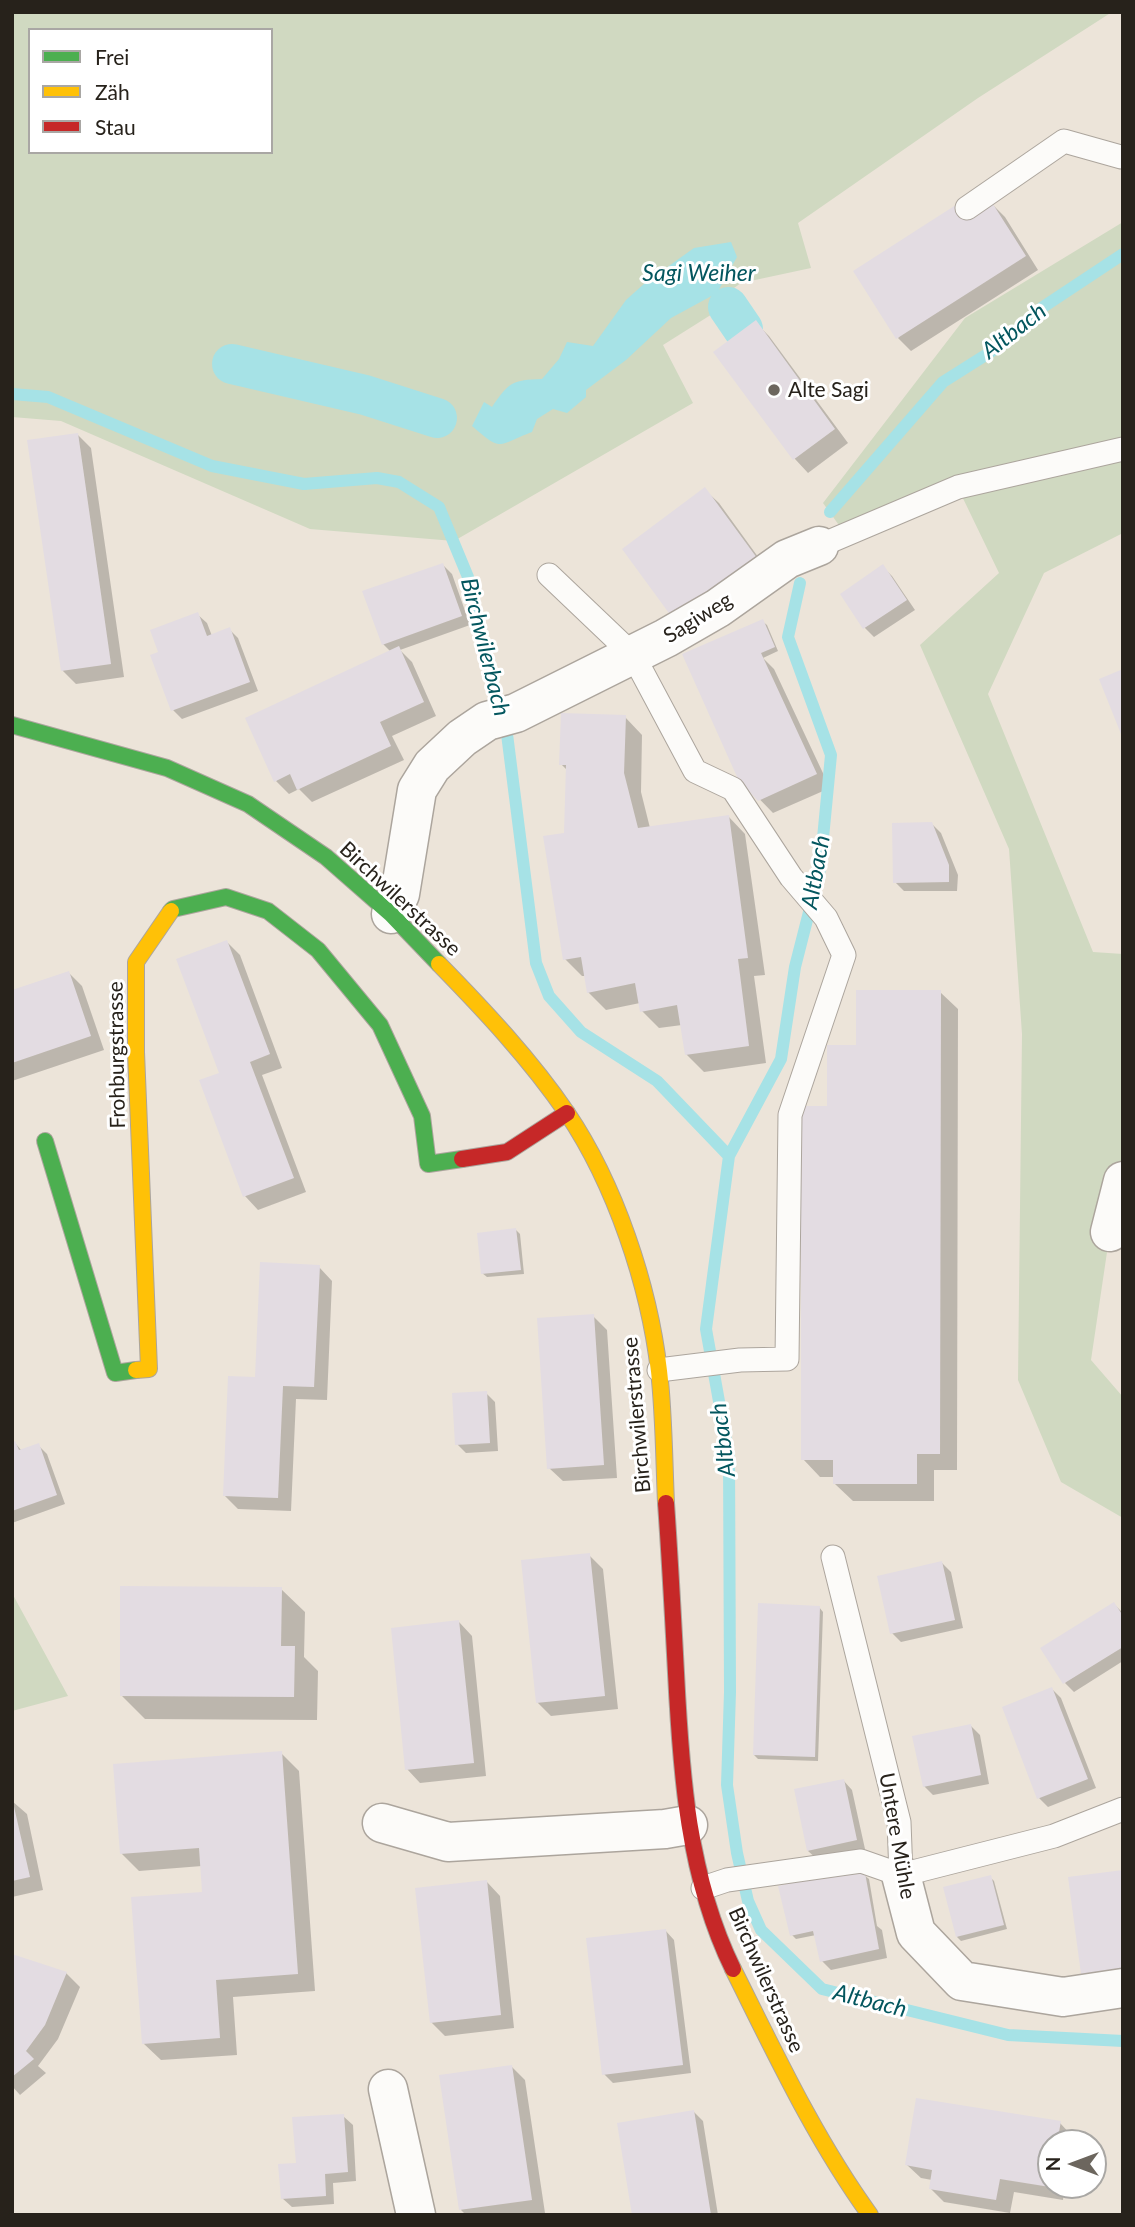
<!DOCTYPE html>
<meta charset="utf-8">
<style>
body{margin:0}
#map{position:relative;width:1135px;height:2227px;overflow:hidden;background:#ece4d9;font-family:Lato,sans-serif}
canvas{display:block}
.frame{position:absolute;inset:0;border:14px solid #27221b;pointer-events:none}
.legend{position:absolute;left:28px;top:28px;width:245px;height:126px;box-sizing:border-box;background:#fff;border:2px solid #a9a7a4;margin:0;padding:9px 12px;list-style:none;font-size:21px;color:#27221b}
.legend li{display:flex;align-items:center;gap:14px;height:35px}
.legend b{width:35px;border:2px solid #a9a7a4}
.north{position:absolute;left:1037px;top:2129px;width:70px;height:70px;box-sizing:border-box;background:#fff;border:2px solid #a9a7a4;border-radius:50%;rotate:270deg;font-size:19px;font-weight:700;line-height:28px;text-align:center;color:#27221b}
.north::after{content:'';display:block;margin:auto;width:24px;height:32px;background:#6c665e;clip-path:polygon(50% 0,100% 100%,50% 72%,0 100%)}
</style>
<div id="map">
<canvas width="1135" height="2227"></canvas>
<div class="frame"></div>
<ul class="legend">
<li><b style="height:9px;background:#4caf50"></b>Frei</li>
<li><b style="height:9px;background:#ffc107"></b>Zäh</li>
<li><b style="height:9px;background:#c62828"></b>Stau</li>
</ul>
<div class="north">N</div>
</div>
<script>
const ctx = document.querySelector('canvas').getContext('2d');
ctx.lineJoin = 'round';
function paint(path, color) { ctx.fillStyle = color; ctx.fill(path, 'evenodd'); }
function trace(path, color, width, dash) { ctx.strokeStyle = color; ctx.lineWidth = width; ctx.lineCap = dash ? 'butt' : 'round'; ctx.setLineDash(dash || []); ctx.stroke(path); }
function label(font, color, halo, rows, align = 'center') {
  ctx.font = font + ' Lato,sans-serif'; ctx.lineWidth = 6; ctx.setLineDash([]); ctx.textBaseline = 'middle'; ctx.strokeStyle = halo; ctx.fillStyle = color; for (const [text, x, y, turn = 0] of rows) {
    ctx.save(); ctx.translate(x, y); ctx.rotate((+turn || 0) * Math.PI / 180); ctx.textAlign = isNaN(turn) ? turn : align; if (halo) ctx.strokeText(text, 0, 0); ctx.fillText(text, 0, 0); ctx.restore();
  }
}
const green = new Path2D(`
 M12 12H1112L978 98 798 223 811 268 741 283 720 298 717 311 663 345 693 403 454 541 310 529 61 421 12 417ZM30 30H271V152H30Z
 M1123 222V533L1044 573 988 694 1093 952 1123 954V1181L1110 1232 1091 1360 1123 1397V1518L1061 1482 1018 1380 1022 1034 1009 849 920 645 999 573 958 488 846 535 823 503 965 318Z
 M12 1593 68 1696 12 1711Z`);
const water = new Path2D(`
 M731 242 737 257 717 293 671 318 626 360 586 390V397L567 413 553 409 537 419 532 432C497 445 503 453 472 426L484 402 492 407C509 382 512 380 542 379L559 359 567 342 593 346 626 300 645 283 694 248Z`);
const shadow = new Path2D(`
 M991 203 1005 217 1038 270 911 351 898 338Z
 M756 323 769 336 848 443 808 473 795 459 715 352Z
 M77 434 91 448 124 677 76 684 62 670Z
 M705 490 719 503 769 572 689 632Z
 M443 565 452 574 470 625 400 650 412 662 436 716 392 736 404 760 312 802 299 789 289 794 276 781 391 652 383 644Z
 M883 567 892 576 915 610 874 637 865 628 842 594Z
 M197 614 207 623 212 636 229 629 238 638 258 691 182 719 173 710 161 653Z
 M762 621 767 625 778 651 763 658 774 669 830 788 773 813 739 778Z
 M625 717 642 735 641 792 650 828 728 816 745 834 765 975 754 976 766 1063 704 1072 686 1054 682 1025 659 1028 642 1011 640 1003 606 1010 588 992 586 976H582L565 959 568 771 561 764Z
 M932 824 941 833 958 875 957 891H904L895 882Z
 M227 942 240 955 282 1068 262 1075 306 1192 258 1210 245 1196 221 1074Z
 M69 973 82 986 104 1050 12 1081V992Z
 M940 992 958 1009 957 1470H934V1501H853L835 1484V1477H820L803 1459 829 1108 858 1046Z
 M516 1230 520 1234 524 1274 487 1277 482 1273Z
 M319 1267 332 1281 327 1400 296 1399 291 1511 238 1509 224 1495 257 1379Z
 M593 1316 607 1330 617 1478 563 1481 549 1468Z
 M486 1393 495 1402 498 1451 466 1453 457 1444Z
 M15 1443 22 1451 38 1445 47 1454 65 1504 12 1523V1444Z
 M589 1555 603 1569 618 1709 551 1716 537 1702Z
 M942 1563 951 1572 963 1628 901 1642 892 1633Z
 M281 1589 305 1612 304 1657 318 1671 317 1720 145 1719 121 1695Z
 M1114 1604 1123 1613V1661L1074 1692 1065 1683Z
 M819 1607 823 1612 818 1761 758 1759 754 1755Z
 M459 1622 472 1636 486 1776 420 1783 407 1769Z
 M1052 1689 1061 1698 1096 1788 1048 1807 1039 1798Z
 M971 1726 980 1735 989 1784 933 1795 924 1786Z
 M281 1753 299 1771 315 1991 233 1997 237 2055 161 2060 143 2043 204 1894 202 1866 139 1871 121 1853Z
 M843 1780 852 1790 865 1849 818 1860 808 1851Z
 M12 1801 27 1814 43 1890 12 1897Z
 M864 1875 869 1879 877 1926 882 1930 887 1958 831 1970 822 1961 816 1935 796 1939 792 1935Z
 M990 1877 994 1881 1007 1929 961 1941 957 1937Z
 M487 1882 500 1896 514 2028 445 2036 431 2022Z
 M665 1930 674 1940 691 2073 613 2083 604 2074Z
 M12 1955 66 1973 80 1987 58 2039 38 2066 46 2073 20 2095 12 2086Z
 M512 2067 525 2080 545 2213 466 2215 461 2210Z
 M694 2112 703 2121 718 2215H634Z
 M343 2116 353 2125 356 2181 333 2183 334 2204 292 2207 282 2198 298 2165Z
 M1060 2123 1073 2137 1072 2143H1051V2185H1065L1063 2200 1014 2192 1010 2213 944 2202 930 2188 932 2180 921 2178 907 2165Z`);
const stream = new Path2D(`
 M12 394 48 397 212 466 304 484 377 478 399 482 439 507 468 577 496 697 507 734 536 963 549 996 581 1032 657 1081 729 1156
 M830 512 943 382 1000 346 1043 307 1123 254
 M800 583 788 637 831 755 820 869 795 967 781 1059 729 1156 706 1329 729 1457 730 1692 727 1785 737 1853 748 1901 761 1930 822 1989 1008 2035 1123 2041`);
const canal = new Path2D(`
 M728 307 743 329
 M232 364 365 395 437 418`);
const building = new Path2D(`
 M962 201H991L1026 256 896 339 853 271Z
 M756 320 835 429 793 460 713 352Z
 M78 433 111 664 61 671 27 440Z
 M705 487 757 558 674 620 622 549Z
 M443 563 462 616 382 645 362 591Z
 M883 564 907 600 863 629 840 594Z
 M198 612 207 636 230 627 250 682 171 711 150 655 158 652 150 630Z
 M763 619 775 647 761 653 817 774 758 801 738 779 682 654Z
 M399 646 424 702 380 722 391 746 297 790 290 774 274 782 245 718Z
 M1123 669V739L1099 679Z
 M561 713 626 715 624 773 638 828 729 815 748 958 738 959 749 1046 685 1055 677 1005 640 1012 635 983 587 993 581 957 563 960 543 836 564 833 566 765H559Z
 M932 822 949 865V882L893 883 892 823Z
 M227 940 270 1054 250 1062 294 1178 243 1197 199 1080 219 1073 176 959Z
 M69 971 91 1036 12 1063V990Z
 M856 990H941L940 1454H917V1484H833V1460H801V1106H827V1045H856Z
 M516 1228 521 1270 481 1274 477 1233Z
 M260 1262 320 1265 314 1387 283 1386 278 1498 223 1496 228 1376 255 1377Z
 M594 1314 604 1465 547 1469 537 1318Z
 M487 1391 490 1443 455 1445 452 1393Z
 M15 1441 19 1450 39 1443 57 1495 12 1511V1443Z
 M590 1553 605 1696 536 1703 521 1560Z
 M942 1561 955 1620 890 1634 877 1576Z
 M120 1586 282 1587 281 1646H295L294 1697 120 1696Z
 M1114 1602 1123 1616V1647L1063 1684 1040 1648Z
 M758 1603 820 1606 815 1757 753 1755Z
 M459 1620 474 1763 405 1770 391 1628Z
 M1052 1687 1088 1779 1037 1799 1002 1707Z
 M971 1724 981 1775 923 1787 912 1736Z
 M282 1751 298 1974 216 1980 220 2038 142 2044 131 1897 202 1892 199 1848 120 1854 113 1764Z
 M844 1779 857 1840 807 1851 794 1789Z
 M12 1798 30 1877 12 1881Z
 M852 1869 865 1873 879 1949 820 1962 813 1931 790 1936 778 1886Z
 M1123 1870V1969L1081 1974 1068 1877Z
 M991 1875 1004 1925 956 1937 943 1887Z
 M487 1880 501 2015 430 2023 415 1888Z
 M666 1929 683 2065 602 2075 586 1938Z
 M12 1954 67 1972 45 2025 26 2051 34 2059 12 2077Z
 M512 2065 532 2200 459 2210 439 2075Z
 M916 2098 1061 2121 1057 2143H1051L1050 2187 1000 2179 996 2200 929 2189 932 2170 905 2165Z
 M694 2110 711 2215H632L617 2123Z
 M344 2114 348 2172 325 2174 326 2196 281 2199 278 2164 296 2163 292 2117Z`);
const lane = new Path2D(`
 M967 208 1064 141 1121 157
 M819 546 958 487 1123 449
 M549 575 633 655 695 771 733 789 791 877 826 918 844 955 790 1115 787 1359 740 1360 659 1370
 M833 1557 899 1822 901 1875
 M703 1888 727 1880 861 1861 901 1875 1054 1836 1123 1809`);
const street = new Path2D(`
 M391 914 400 894 417 790 432 766 462 738 487 721 516 713 666 638 718 608 787 559 819 546
 M1110 1232 1123 1181
 M382 1823 448 1842 665 1829 688 1825
 M901 1875 916 1933 962 1981 1063 1997 1123 1988
 M388 2089 416 2215`);
const fast = new Path2D(`
 M12 725 167 768 248 804 326 857 391 914 439 964
 M171 911 173 909 226 897 268 911 318 950 380 1025 422 1116 428 1164 462 1159
 M45 1141 115 1373 136 1370`);
const slow = new Path2D(`
 M439 964C484 1010 530 1059 567 1113 615 1184 649 1285 659 1371 664 1414 664 1459 666 1503
 M136 1370 149 1369 136 1052V962L171 911
 M733 1969C775 2053 815 2139 870 2215`);
const jam = new Path2D(`
 M462 1159 507 1152 567 1113
 M666 1503C670 1560 673 1616 676 1673 681 1774 688 1877 733 1969`);
const markers = [
 [774,390,7,"#6c665e"]
];
const poiNames = [
 ["Alte Sagi",788,390]
];
const streetNames = [
 ["Sagiweg",698,618,-32],
 ["Birchwilerstrasse",400,899,43],
 ["Frohburgstrasse",117,1055,-91],
 ["Birchwilerstrasse",637,1415,-95],
 ["Untere Mühle",897,1836,80],
 ["Birchwilerstrasse",766,1980,66]
];
const waterNames = [
 ["Sagi Weiher",699,274],
 ["Altbach",1014,331,-38],
 ["Birchwilerbach",485,647,76],
 ["Altbach",816,872,-80],
 ["Altbach",723,1440,-97],
 ["Altbach",870,2001,14]
];
paint(green, '#d0d9c1');
paint(water, '#a6e2e6');
paint(shadow, '#0003');
trace(stream, '#a6e2e6', 12);
trace(canal, '#a6e2e6', 40);
paint(building, '#e3dce2');
trace(lane, '#aca59d', 25);
trace(street, '#aca59d', 41);
trace(fast, '#aca59d', 18);
trace(slow, '#aca59d', 18);
trace(jam, '#aca59d', 18);
trace(lane, '#fcfbf9', 23);
trace(street, '#fcfbf9', 38);
trace(fast, '#4caf50', 16);
trace(slow, '#ffc107', 16);
trace(jam, '#c62828', 16);
for (const [x, y, r, color] of markers) { const dot = new Path2D(); dot.arc(x, y, r, 0, 2 * Math.PI); ctx.fillStyle = color; ctx.fill(dot); trace(dot, '#fff', 2.5); }
label('21px', '#27221b', '#fff', poiNames, 'left');
label('21px', '#27221b', '#fff', streetNames);
label('italic 23px', '#03565e', '#fff', waterNames);
</script>
